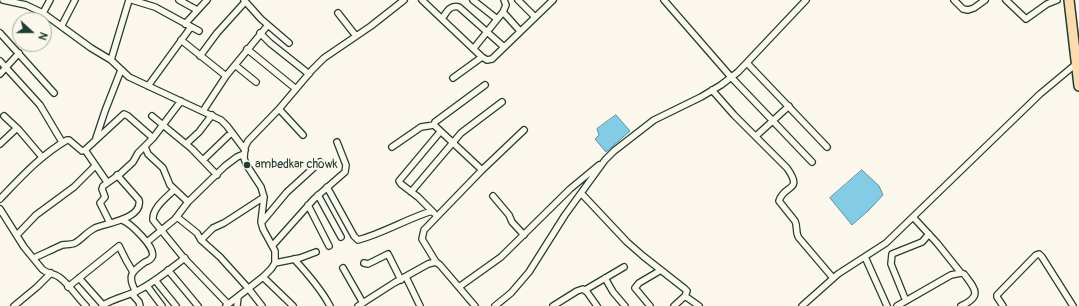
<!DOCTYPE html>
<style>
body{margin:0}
#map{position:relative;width:1079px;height:306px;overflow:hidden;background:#fbf7ec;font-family:Pangolin,sans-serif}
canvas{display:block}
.north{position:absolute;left:12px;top:12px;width:40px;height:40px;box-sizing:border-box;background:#fbf7ec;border:1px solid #a3ada2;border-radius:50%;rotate:111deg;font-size:11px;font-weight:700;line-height:16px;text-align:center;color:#1f3d34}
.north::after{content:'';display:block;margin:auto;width:14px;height:18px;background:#1f3d34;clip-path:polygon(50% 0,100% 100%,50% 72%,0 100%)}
</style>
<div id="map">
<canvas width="1079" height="306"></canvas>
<div class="north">N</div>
</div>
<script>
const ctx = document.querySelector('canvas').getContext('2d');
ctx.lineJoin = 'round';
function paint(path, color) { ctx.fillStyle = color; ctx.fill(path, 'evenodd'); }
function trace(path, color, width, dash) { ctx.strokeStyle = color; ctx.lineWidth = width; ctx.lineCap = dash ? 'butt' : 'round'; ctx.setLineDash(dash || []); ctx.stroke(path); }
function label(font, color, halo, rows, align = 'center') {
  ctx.font = font + ' Pangolin,sans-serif'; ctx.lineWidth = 4; ctx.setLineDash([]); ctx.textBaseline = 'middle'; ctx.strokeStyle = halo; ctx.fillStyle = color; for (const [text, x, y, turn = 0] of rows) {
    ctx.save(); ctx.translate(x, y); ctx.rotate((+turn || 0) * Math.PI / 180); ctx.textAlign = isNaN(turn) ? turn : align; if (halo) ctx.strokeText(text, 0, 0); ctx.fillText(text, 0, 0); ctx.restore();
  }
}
const water = new Path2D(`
 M616 115 630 131 606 152 595 139 599 135 597 129Z
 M862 170 879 186 883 195 869 210 852 225 830 198Z`);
const minor = new Path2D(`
 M3 0 26 5 43 13 91 48 111 60 129 77 221 120 227 126 245 150
 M132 0 155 7 199 31
 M179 0 197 10
 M244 0 261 19 289 43
 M422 0 482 57 487 60 492 59 553 0
 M473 0 497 19
 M518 0 535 17
 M664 0 731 77 812 162
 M954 0 963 9 968 10 974 8 985 0
 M1006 0 1026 19 1047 4 1057 0
 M503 12 520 31
 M43 13 50 0
 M338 13 356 36
 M442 19C446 13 450 4 459 7L504 47
 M185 24 207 0
 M62 25 75 0
 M0 33 54 93
 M260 33 270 43 309 74
 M181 40 226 76
 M474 48 503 12 506 5 504 0
 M247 49 296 89
 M200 56 217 33 245 2
 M111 60 129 0
 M0 61 40 105 62 142
 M747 63 827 147
 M235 65 256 82
 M0 74 19 53
 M453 78 482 57
 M148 86 191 27
 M712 90 734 115 787 168C804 192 784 184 779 201L795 221C798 227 795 233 799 238L833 278
 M279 109 303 135
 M203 111 226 76 268 25
 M4 116 19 130 42 157
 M152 116 192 149 217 175
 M756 136 789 106
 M96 138 105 111 121 70
 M0 144 17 128
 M186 144 199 132 212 115
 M145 147 148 154 163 168 170 185 188 202
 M392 147 421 127 434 125
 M85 150 107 182
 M203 160 231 133
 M482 170 434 125 435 122 485 85
 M327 187 354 236 358 240C384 233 406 219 432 211
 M174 190C166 198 152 208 153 220L183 257 228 304
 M411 192 461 133 502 102
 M581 193 627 242 643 256 685 289 687 291 685 296 674 306
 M318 195 341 237
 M493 196 509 215 512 222 524 235
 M0 199C21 177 41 155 67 140H69L82 151 85 150 124 114 128 116 153 138
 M308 205 329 246
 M0 209 24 247 42 269C47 274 54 273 59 277 69 284 77 297 86 306
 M434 213 418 197 401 184 399 181 440 132
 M177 217 197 233 201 240 220 257 248 288 262 306
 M913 217 937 243 961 273
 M122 220C130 223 157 248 152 257 151 259 148 261 145 262 131 272 127 276 136 292
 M262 222 287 192 320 162
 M110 223 100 203 105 197 102 189 103 186 120 174 133 162 138 153 153 138 181 101
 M17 235 36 215 74 187 95 166
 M201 240 213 228 224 223 264 197
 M147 242 175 219 188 202 225 166 237 157 244 154
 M273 245 314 199 345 172 346 165 337 142
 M865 257 887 306
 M34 258C43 254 53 249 62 245 66 244 71 245 75 243 82 239 87 232 95 228 106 223 143 219 139 200L117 175
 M294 259C307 273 321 289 330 306
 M436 262 422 239 424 230 482 170 524 130
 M275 263 300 258 316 252
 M364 263 368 264 388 254 401 280
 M343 268 363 303
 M168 270 198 306
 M263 277 293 306
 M406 277 420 306
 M79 278 103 305
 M605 278 613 292 625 306
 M155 280 176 306
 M147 286 162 306
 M68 287 119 246 126 260 133 272
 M459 287 501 257 570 189 599 165
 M585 290 624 267
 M132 294 139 302 140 306
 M685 296 699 306
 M906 301 891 264 892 254 922 242 929 234
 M14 306 37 287 51 273
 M102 306C111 299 128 296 139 290 155 282 170 269 185 258
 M226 306 263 277 271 269 275 263V251L263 229 261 222 264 197 261 187 246 164 244 158 245 147 248 141 279 109 312 70 324 58 371 26 404 0
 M237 306 238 297
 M358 306 394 283 428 264 436 262 440 265 475 306
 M495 306 511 293 529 272 565 215 605 160 614 151 654 120 701 97 721 85 738 72 806 0
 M553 306 577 291 583 289 587 292 597 306
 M650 306 635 288 639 283 661 270
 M802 306 838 274 886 243 1040 94 1076 64
 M897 306 951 275 961 273 964 274C975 289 983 296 961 306
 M1003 306 997 297V295L1036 255 1039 254 1042 257 1073 306`);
const trunk = new Path2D(`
 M1069 0 1079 86`);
const markers = [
 [247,165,4,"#1f3d34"]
];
const poiNames = [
 ["ambedkar chowk",255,165]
];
paint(water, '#84cce5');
trace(water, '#5c939e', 1);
trace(minor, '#1f3d34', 8);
trace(trunk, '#1f3d34', 12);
trace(minor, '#fbf7ec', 5.5);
trace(trunk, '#fcdcac', 9);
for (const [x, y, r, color] of markers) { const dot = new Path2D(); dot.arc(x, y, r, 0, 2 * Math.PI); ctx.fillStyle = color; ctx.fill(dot); trace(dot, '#fbf7ec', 1.5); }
label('12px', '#1f3d34', '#fbf7ec', poiNames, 'left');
</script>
